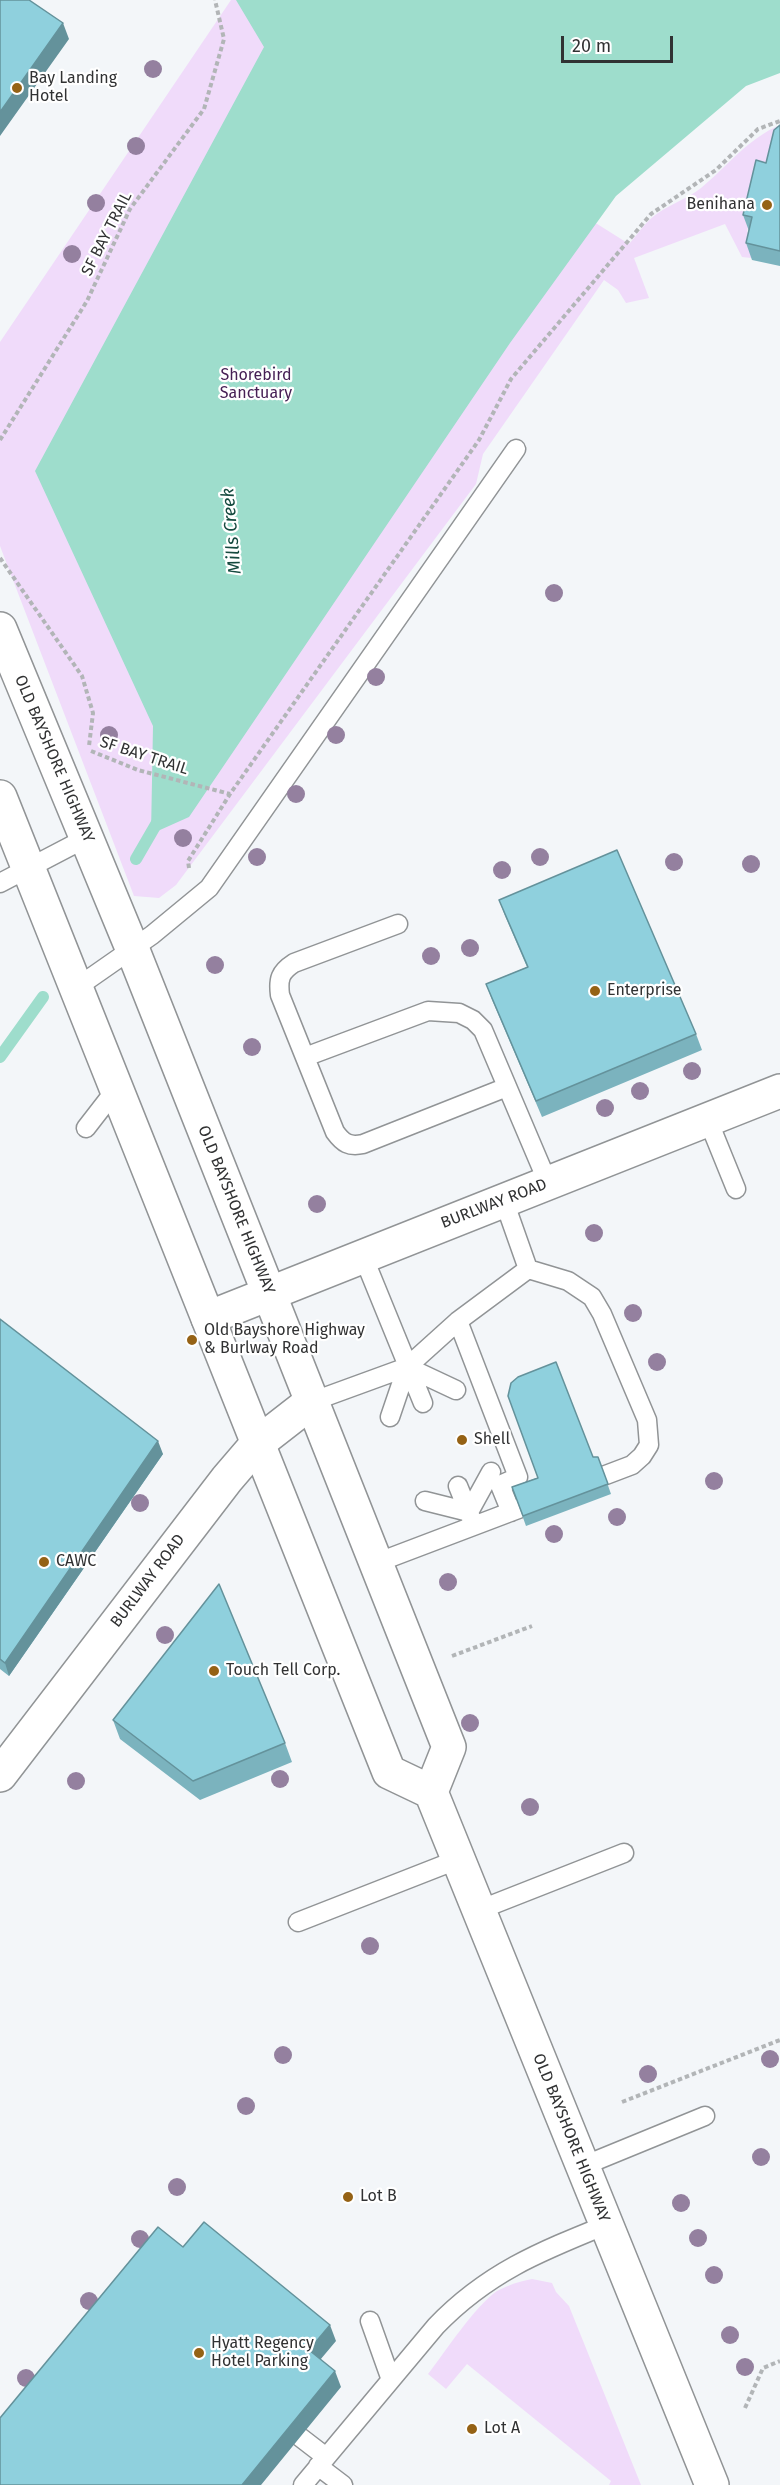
<!DOCTYPE html>
<style>
body{margin:0}
#map{position:relative;width:780px;height:2485px;overflow:hidden;background:#f3f6f9;font-family:"Fira Sans",sans-serif}
canvas{display:block}
.scale{position:absolute;left:561px;top:36px;width:112px;height:27px;box-sizing:border-box;border:3px solid #313233;border-top:0;padding-left:8px;font-size:18px;line-height:21px;white-space:nowrap;color:#313233;-webkit-text-stroke:4px #fff;paint-order:stroke}
</style>
<div id="map">
<canvas width="780" height="2485"></canvas>
<div class="scale">20 m</div>
</div>
<script>
const ctx = document.querySelector('canvas').getContext('2d');
ctx.lineJoin = 'round';
function paint(path, color) { ctx.fillStyle = color; ctx.fill(path, 'evenodd'); }
function trace(path, color, width, dash) { ctx.strokeStyle = color; ctx.lineWidth = width; ctx.lineCap = dash ? 'butt' : 'round'; ctx.setLineDash(dash || []); ctx.stroke(path); }
function label(font, color, halo, rows, align = 'center') {
  ctx.font = font + ' "Fira Sans",sans-serif'; ctx.lineWidth = 4.5; ctx.setLineDash([]); ctx.textBaseline = 'middle'; ctx.strokeStyle = halo; ctx.fillStyle = color; for (const [text, x, y, turn = 0] of rows) {
    ctx.save(); ctx.translate(x, y); ctx.rotate((+turn || 0) * Math.PI / 180); ctx.textAlign = isNaN(turn) ? turn : align; if (halo) ctx.strokeText(text, 0, 0); ctx.fillText(text, 0, 0); ctx.restore();
  }
}
const green = new Path2D(`
 M231 0H241L629 244C637 235 645 223 654 216 668 205 687 199 701 188 728 166 747 139 780 125V144L760 175 747 232 756 234 751 258 742 257 725 224 634 258 649 298 626 303 618 290 604 280 483 454 476 484 176 885 159 898 134 896 0 546V342Z
 M532 2279 552 2283 556 2292 569 2306 641 2485H609L611 2481 467 2364 446 2389 428 2374C446 2351 474 2307 497 2291 508 2285 520 2281 532 2279Z`);
const water = new Path2D(`
 M236 0H780V73L746 86 616 196 510 343 189 817 151 834 153 726 35 471 264 47Z`);
const stream = new Path2D(`
 M136 859 158 821
 M0 1057 43 997`);
const path = new Path2D(`
 M0 440 87 301 130 209 204 109 224 39 215 0
 M0 558 82 676 93 713 89 746
 M91 751 138 770 230 794
 M189 868 188 861 230 794 479 440 511 379 651 214 716 170 758 129 780 121
 M452 1656 532 1626
 M622 2102 780 2040
 M745 2408 763 2368 780 2361`);
const service = new Path2D(`
 M0 883 88 837
 M398 924 294 963C280 972 278 979 280 995L335 1132C343 1143 349 1147 363 1144L507 1087
 M76 988 152 935 209 888 516 449
 M305 1057 428 1011 459 1013 473 1020 483 1030 548 1183
 M708 1120 736 1189
 M86 1128 117 1088
 M363 1256 423 1403
 M528 1269 568 1281 592 1297 602 1314 647 1420 649 1445 642 1456 632 1465 582 1484
 M458 1321 518 1477 500 1485 511 1512
 M311 1402 407 1367 458 1321 528 1269 504 1201
 M390 1417 407 1367 456 1390
 M458 1486 471 1518
 M425 1501 469 1512
 M469 1512 491 1472
 M376 1563 542 1500
 M479 1910 624 1853
 M298 1922 459 1859
 M583 2166 705 2116
 M370 2321 391 2380
 M300 2437 326 2457
 M318 2466 343 2485
 M303 2485 436 2326C487 2273 539 2252 606 2225`);
const minor = new Path2D(`
 M208 1318 780 1091
 M0 1775 227 1479 257 1444 311 1402`);
const secondary = new Path2D(`
 M0 629 132 948 449 1747 431 1792
 M0 797 389 1772 431 1792 712 2485`);
const trees = [
 [153,69],
 [136,146],
 [96,203],
 [72,254],
 [554,593],
 [376,677],
 [109,735],
 [336,735],
 [296,794],
 [183,838],
 [257,857],
 [540,857],
 [674,862],
 [751,864],
 [502,870],
 [470,948],
 [431,956],
 [215,965],
 [252,1047],
 [692,1071],
 [640,1091],
 [605,1108],
 [317,1204],
 [594,1233],
 [633,1313],
 [657,1362],
 [714,1481],
 [140,1503],
 [617,1517],
 [554,1534],
 [448,1582],
 [165,1635],
 [470,1723],
 [280,1779],
 [76,1781],
 [530,1807],
 [370,1946],
 [283,2055],
 [770,2059],
 [648,2074],
 [246,2106],
 [761,2157],
 [177,2187],
 [681,2203],
 [698,2238],
 [140,2239],
 [714,2275],
 [89,2301],
 [730,2335],
 [745,2367],
 [26,2378]
];
const wall = new Path2D(`
 M780 125V266L752 260 746 243 749 231 743 215 766 163Z
 M499 900 696 1034 702 1050 542 1117 492 1000 486 984 527 967 505 916Z
 M0 1319 163 1454 9 1676 0 1669Z
 M593 1457H598L611 1494 526 1526 512 1487Z
 M113 1720 285 1743 292 1762 200 1800 120 1739Z`);
const shadedWall = new Path2D(`
 M63 23 69 39 0 136V112Z
 M158 1441 163 1454 9 1676 5 1663Z
 M330 2325 336 2341 315 2366 309 2350Z
 M335 2371 341 2387 261 2485H242Z`);
const building = new Path2D(`
 M0 0H29L63 23 0 112Z
 M780 125V251L746 243 752 217 743 215 756 160 766 163 774 130Z
 M617 850 696 1034 536 1101 486 984 528 967 499 900Z
 M0 1319 158 1441 5 1663 0 1659Z
 M556 1362 593 1457H598L608 1484 523 1516 512 1487 538 1478 508 1396 511 1383 518 1377Z
 M219 1584 285 1743 193 1781 113 1720Z
 M204 2222 330 2325 309 2350 335 2371 242 2485H0V2418L158 2227 183 2247Z`);
const markers = [
 [17,88,6,"#956215"],
 [767,205,6,"#956215"],
 [595,991,6,"#956215"],
 [192,1340,6,"#956215"],
 [462,1440,6,"#956215"],
 [44,1562,6,"#956215"],
 [214,1671,6,"#956215"],
 [348,2197,6,"#956215"],
 [199,2353,6,"#956215"],
 [472,2429,6,"#956215"]
];
const poiNames = [
 ["Bay Landing",29,79],
 ["Hotel",29,97],
 ["Benihana",755,205,"right"],
 ["Enterprise",607,991],
 ["Old Bayshore Highway",204,1331],
 ["& Burlway Road",204,1349],
 ["Shell",474,1440],
 ["CAWC",56,1562],
 ["Touch Tell Corp.",226,1671],
 ["Lot B",360,2197],
 ["Hyatt Regency",211,2344],
 ["Hotel Parking",211,2362],
 ["Lot A",484,2429]
];
const streetNames = [
 ["SF BAY TRAIL",107,234,-63],
 ["SF BAY TRAIL",144,756,18],
 ["OLD BAYSHORE HIGHWAY",54,759,67],
 ["BURLWAY ROAD",494,1204,-21],
 ["OLD BAYSHORE HIGHWAY",236,1210,68],
 ["BURLWAY ROAD",148,1581,-53],
 ["OLD BAYSHORE HIGHWAY",571,2138,68]
];
const parkNames = [
 ["Shorebird",256,376],
 ["Sanctuary",256,394]
];
const waterNames = [
 ["Mills Creek",232,531,-95]
];
paint(green, '#f0dbfa');
paint(water, '#9eddcc');
trace(stream, '#9eddcc', 12);
trace(service, '#919496', 21);
trace(minor, '#919496', 36);
trace(secondary, '#919496', 36);
trace(path, '#b2b5b7', 4, [4.5, 3]);
trace(service, '#fff', 18);
trace(minor, '#fff', 33);
trace(secondary, '#fff', 33);
ctx.fillStyle = '#94809f';
for (const [x, y] of trees) { ctx.beginPath(); ctx.arc(x, y, 9, 0, 2 * Math.PI); ctx.fill(); }
paint(wall, '#7bb3be');
paint(shadedWall, '#64929b');
paint(building, '#8fd0dd');
trace(building, '#64929b', 1.5);
for (const [x, y, r, color] of markers) { const dot = new Path2D(); dot.arc(x, y, r, 0, 2 * Math.PI); ctx.fillStyle = color; ctx.fill(dot); trace(dot, '#fff', 2); }
label('16px', '#313233', '#fff', poiNames, 'left');
label('16px', '#313233', '#fff', streetNames);
label('16px', '#462055', '#fff', parkNames);
label('italic 18px', '#154a3f', '#fff', waterNames);
</script>
